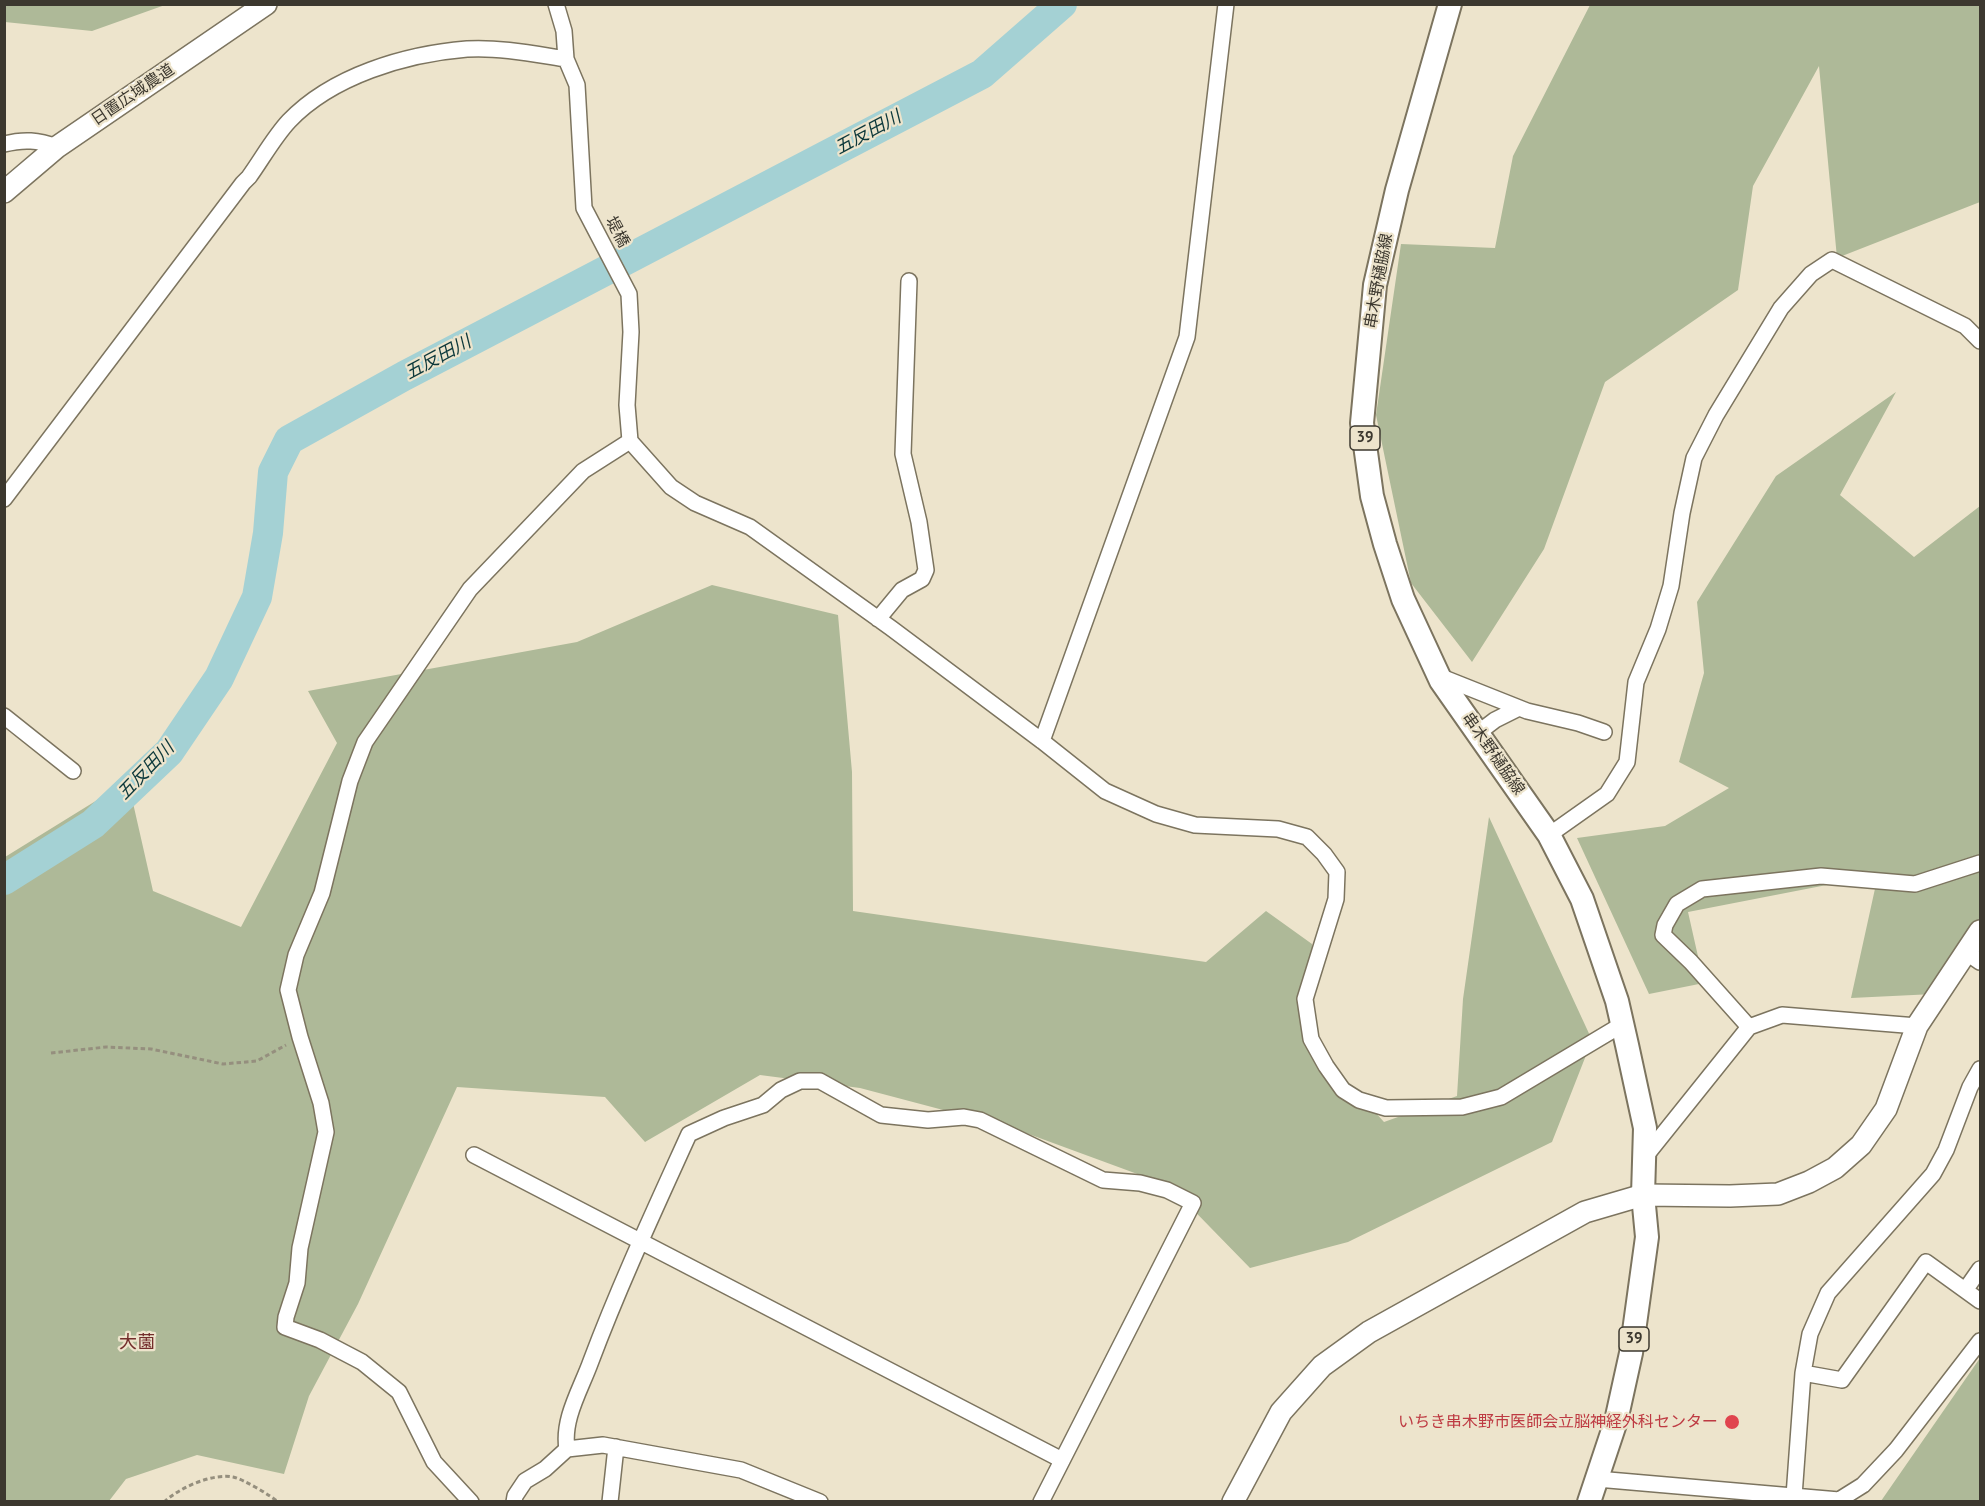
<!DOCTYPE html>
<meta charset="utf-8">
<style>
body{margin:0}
#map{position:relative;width:1985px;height:1506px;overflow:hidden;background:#ede4cc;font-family:"PT Sans",sans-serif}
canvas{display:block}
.frame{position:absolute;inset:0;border:6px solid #3c382f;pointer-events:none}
</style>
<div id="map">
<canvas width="1985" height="1506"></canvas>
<div class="frame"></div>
</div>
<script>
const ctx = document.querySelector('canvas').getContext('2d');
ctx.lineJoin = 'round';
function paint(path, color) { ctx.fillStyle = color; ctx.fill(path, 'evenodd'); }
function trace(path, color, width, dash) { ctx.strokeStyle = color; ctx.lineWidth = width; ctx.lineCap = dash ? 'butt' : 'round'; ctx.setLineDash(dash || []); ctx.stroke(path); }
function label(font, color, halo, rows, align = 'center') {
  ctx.font = font + ' "PT Sans","Noto Sans JP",sans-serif'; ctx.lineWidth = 4.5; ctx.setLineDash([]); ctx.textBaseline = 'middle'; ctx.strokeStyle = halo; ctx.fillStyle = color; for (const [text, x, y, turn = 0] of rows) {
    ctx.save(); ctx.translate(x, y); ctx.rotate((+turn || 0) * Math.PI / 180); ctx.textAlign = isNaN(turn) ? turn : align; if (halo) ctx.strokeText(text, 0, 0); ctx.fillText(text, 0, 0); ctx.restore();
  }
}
const forest = new Path2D(`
 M5 4H165V5L92 31 5 22Z
 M1590 5H1980V202L1837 258 1819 66 1753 186 1738 290 1605 382 1544 549 1472 662 1411 583 1376 415 1401 244 1495 248 1513 156Z
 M1896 392 1840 495 1914 557 1980 506V921L1934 994 1851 998 1878 875 1688 912 1704 983 1649 994 1577 838 1665 826 1729 788 1679 762 1704 673 1697 602 1776 476Z
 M712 585 838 615 852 772 853 911 1206 962 1266 911 1312 944 1316 1047 1384 1122 1457 1096 1463 999 1489 817 1592 1040 1552 1142 1348 1242 1250 1268 1170 1186 1015 1129 860 1088 760 1075 645 1142 605 1097 457 1087 358 1304 309 1396 284 1474 197 1455 126 1479 109 1501 5 1502V857L128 781 153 891 241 927 337 743 308 691 577 642Z
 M1980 1358V1501H1881Z`);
const river = new Path2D(`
 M4 880 93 824 169 752 219 678 257 597 268 533 273 472 289 440 404 376 982 74 1062 4`);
const path = new Path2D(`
 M51 1053 106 1047 151 1049 223 1064 257 1061 286 1045
 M164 1502C179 1488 212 1473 233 1477 243 1479 270 1495 278 1502`);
const street = new Path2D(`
 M556 4 564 31 566 59 577 85 584 208 629 294 631 332 627 405 630 441 671 487 695 503 750 527 891 628 1042 741 1105 791 1156 814 1195 825 1278 829 1307 837 1324 854 1337 872 1336 899 1305 999 1311 1039 1326 1066 1343 1090 1359 1100 1386 1108 1462 1107 1501 1097 1623 1024
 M4 144C24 139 38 140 57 147
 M4 499 243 183 249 177C262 159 274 137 289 121 332 76 405 54 467 49 499 47 534 54 566 59
 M878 619 902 590 922 579 926 570 919 522 903 454 909 281
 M1439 676 1527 711 1578 723 1604 732
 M4 716 73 771
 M1478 733 1495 720 1519 708
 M1042 741 1187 337 1226 4
 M1549 835 1607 794 1627 762 1636 682 1658 629 1671 586 1682 513 1694 458 1716 415 1781 308 1811 274 1832 260 1965 326 1980 341
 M1967 953 1980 962
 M1749 1027 1691 962 1663 935 1665 925 1677 904 1702 889 1821 876 1915 884 1980 863
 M474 1155 1062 1460
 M1644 1158 1749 1027 1782 1015 1917 1026
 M1966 1289 1980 1269
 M1803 1373 1842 1380 1926 1262 1980 1301
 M567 1449C562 1419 581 1389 591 1361 620 1284 655 1209 689 1134L724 1118 763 1105 781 1090 800 1081H820L881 1115 928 1120 964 1117 980 1120 1103 1180 1140 1183 1167 1190 1193 1203 1041 1502
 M1597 1479 1839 1500 1863 1485 1896 1450 1980 1341
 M1794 1496 1803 1373 1810 1334 1828 1293 1933 1174 1946 1150 1970 1087 1980 1069
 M471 1502 434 1462 399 1392 362 1362 320 1340 285 1327 286 1317 297 1283 300 1248 326 1132 321 1103 300 1037 288 990 296 955 322 893 350 781 365 742 470 589 583 471 630 441
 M514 1502 515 1496 525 1481 545 1469 567 1449 603 1445 741 1470 820 1502
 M610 1502 616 1447`);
const secondary = new Path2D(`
 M4 192 57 147 266 4
 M1233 1502 1281 1412 1322 1366 1369 1332 1585 1212 1643 1195 1730 1196 1778 1194 1809 1182 1835 1168 1861 1145 1886 1109 1917 1026 1980 931`);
const primary = new Path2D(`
 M1450 4 1397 190 1375 285 1362 423 1372 496 1385 544 1403 599 1441 681 1549 835 1582 899 1617 1001 1627 1045 1645 1128 1643 1195 1647 1237 1631 1353 1616 1421 1589 1502`);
const markers = [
 [1732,1422,8,"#e0444e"]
];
const shields = [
 [1365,438,30],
 [1634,1339,30]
];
const shieldNames = [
 ["39",1365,438],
 ["39",1634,1339]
];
const streetNames = [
 ["日置広域農道",133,95,-34],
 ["堤橋",617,232,62],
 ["串木野樋脇線",1379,281,-80],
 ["串木野樋脇線",1493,754,55]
];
const healthNames = [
 ["いちき串木野市医師会立脳神経外科センター",1718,1422]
];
const waterNames = [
 ["五反田川",868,133,-28],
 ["五反田川",438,358,-28],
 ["五反田川",146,771,-46]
];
const neighbourhoodNames = [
 ["大薗",137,1343]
];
paint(forest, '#aeb998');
trace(river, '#a4d1d4', 30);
trace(street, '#7c745f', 18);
trace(secondary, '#7c745f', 24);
trace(primary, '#7c745f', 26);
trace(path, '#958f7e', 3, [4.5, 3]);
trace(street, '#fff', 15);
trace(secondary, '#fff', 21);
trace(primary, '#fff', 22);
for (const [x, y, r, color] of markers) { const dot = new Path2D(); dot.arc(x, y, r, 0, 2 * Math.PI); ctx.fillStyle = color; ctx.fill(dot); trace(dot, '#ede4cc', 2); }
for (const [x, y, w] of shields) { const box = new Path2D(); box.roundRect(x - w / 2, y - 12, w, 24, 4.5); ctx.fillStyle = '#ede4cc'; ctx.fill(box); trace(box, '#3c382f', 1.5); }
label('bold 15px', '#3c382f', null, shieldNames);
label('16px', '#3c382f', '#ede4cc', streetNames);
label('16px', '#be3a42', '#ede4cc', healthNames, 'right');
label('italic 18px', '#0c383b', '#ede4cc', waterNames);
label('18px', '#732d2b', '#ede4cc', neighbourhoodNames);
</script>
